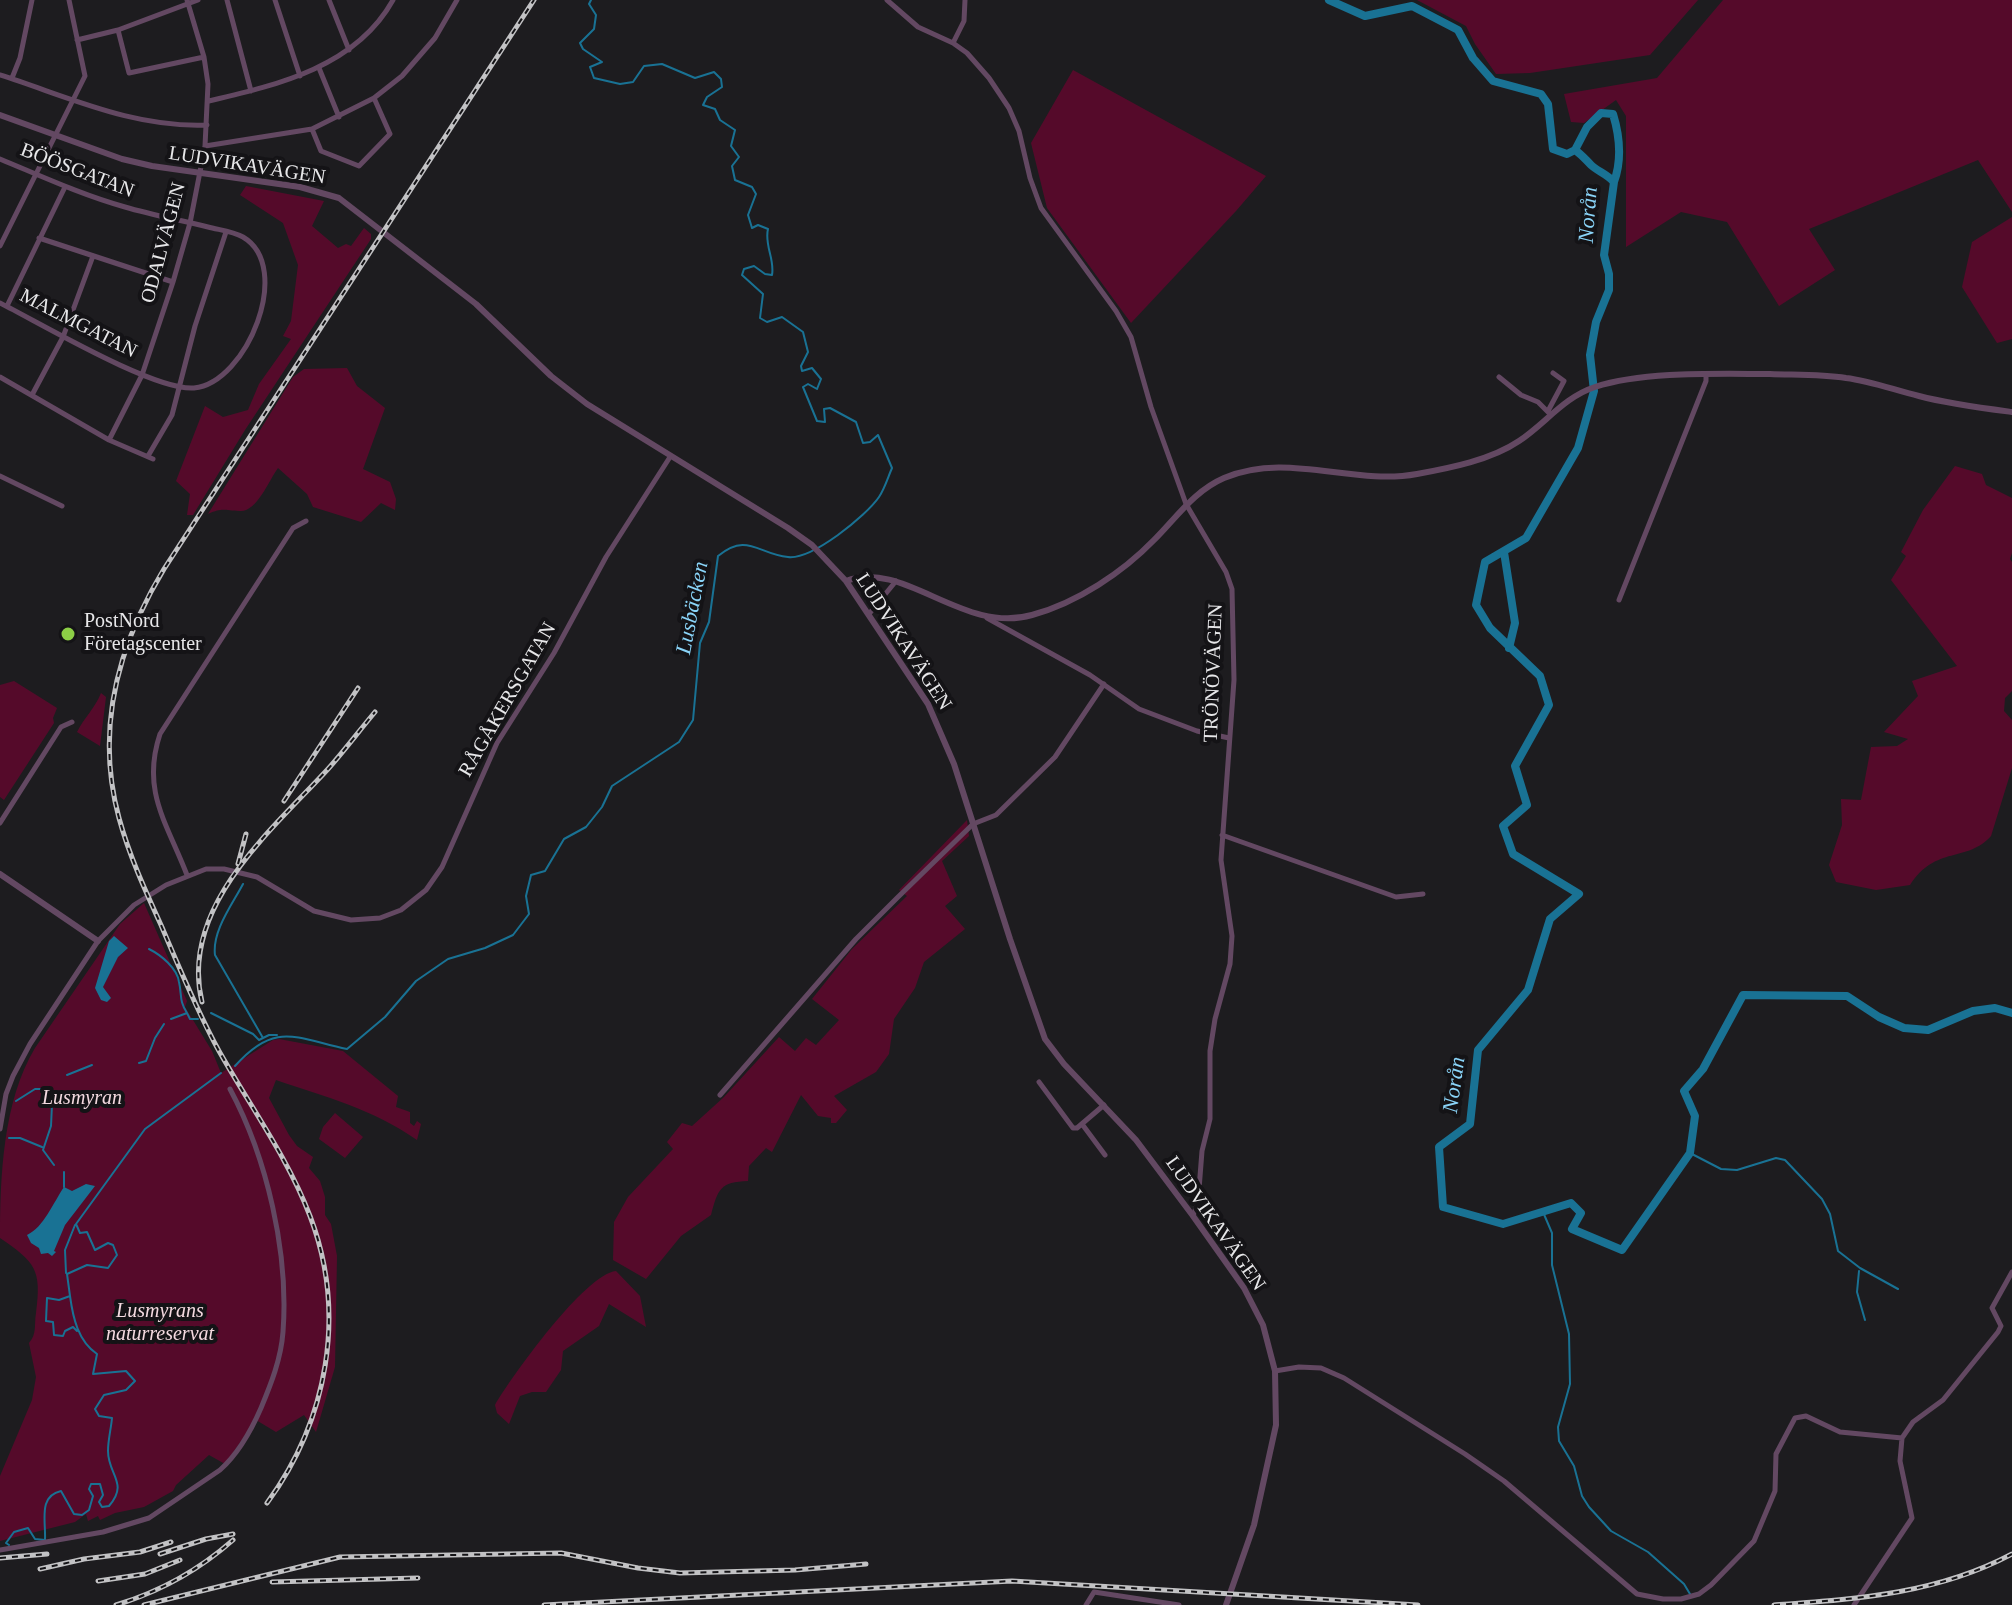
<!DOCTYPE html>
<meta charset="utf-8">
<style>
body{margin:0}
canvas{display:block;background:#1d1c1f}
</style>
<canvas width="2012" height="1605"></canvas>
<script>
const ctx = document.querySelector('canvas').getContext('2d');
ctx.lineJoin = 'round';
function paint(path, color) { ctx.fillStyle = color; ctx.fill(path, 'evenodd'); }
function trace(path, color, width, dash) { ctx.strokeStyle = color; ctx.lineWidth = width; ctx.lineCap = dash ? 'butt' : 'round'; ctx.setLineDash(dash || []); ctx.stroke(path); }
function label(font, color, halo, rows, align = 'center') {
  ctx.font = font + ' Georgia,serif'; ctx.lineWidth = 8; ctx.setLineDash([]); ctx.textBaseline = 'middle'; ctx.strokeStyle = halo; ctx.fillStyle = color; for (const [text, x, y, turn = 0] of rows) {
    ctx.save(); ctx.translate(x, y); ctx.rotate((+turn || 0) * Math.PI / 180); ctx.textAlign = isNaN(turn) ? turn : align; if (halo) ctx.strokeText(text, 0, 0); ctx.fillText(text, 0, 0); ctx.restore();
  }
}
const green = new Path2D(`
 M1417 0H1698L1650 55 1530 73 1496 74 1475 44 1466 26Z
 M1723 0H2012V212L1978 160 1809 229 1835 270 1779 306 1727 222 1681 212 1626 247V116L1616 100 1584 123 1571 122 1564 94 1657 78Z
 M1073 70 1266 176 1236 211 1131 323 1047 208 1031 143Z
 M246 186 324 201 312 226 338 248 346 244 351 246 364 228 371 234V239L245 430 193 515H187L190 494 176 481 205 406 223 417 248 410 259 384 291 339 283 336 291 321 298 265 283 223 240 195Z
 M2012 217V339L1997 343 1962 287 1972 242Z
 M347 368 357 386 385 408 363 469 390 482 396 499 395 510 381 503 361 522 313 507 307 494 278 468C269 480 257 512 240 511 224 511 224 507 208 514L293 377 304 369Z
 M1955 466 1982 474 1986 485 2012 498V553L2010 559 2012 562V691L2005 698 2004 711 2012 720V768L1991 836C1967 863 1936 845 1910 885L1876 890 1836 882 1829 865 1842 825 1841 799 1861 800 1871 747 1897 746 1908 739 1884 732 1918 696 1912 681 1957 666 1891 580 1906 556 1901 552 1923 510Z
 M14 681 57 708 53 718 54 723 4 800 0 797V685Z
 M101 693 106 697 100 746 77 732C84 718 95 708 101 693Z
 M967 820 969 836 942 861 957 896 945 906 965 929 924 962 915 988 894 1019 889 1054 876 1072 834 1096 847 1110 836 1123H831V1118L818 1116 801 1095 772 1152 766 1148 749 1166 748 1181C720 1182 718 1189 711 1215L681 1236 646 1279 613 1260 614 1222 628 1197 673 1149 667 1142 682 1123 692 1126 724 1097 779 1037 795 1051 806 1038 816 1045 839 1020 812 999 852 949 907 896 899 890Z
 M144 903 187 1001 185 1007 212 1051 221 1073 273 1040 279 1039 343 1051 398 1096 396 1107 410 1112V1123L414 1126 417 1121 421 1124 417 1140C373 1109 326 1097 276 1080L269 1098 289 1135 297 1146 313 1157 309 1168 320 1181 325 1197V1215L331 1224 337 1256 335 1367 316 1432 304 1415 276 1432 256 1420 225 1464 209 1455 176 1485 173 1491 144 1507 115 1513 100 1520 98 1516 88 1521 86 1514 75 1522 0 1541V1476L32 1400 36 1377 29 1343C37 1334 34 1325 36 1313 42 1269 35 1262 0 1238 0 1177 3 1101 35 1048L120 924Z
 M335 1113 363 1137 345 1158 319 1139 323 1127Z
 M616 1271 640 1296 646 1327 609 1304 599 1326 563 1351 561 1370 546 1392H532L520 1396 509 1424 497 1413 495 1405C512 1376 585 1274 616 1271Z`);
const water = new Path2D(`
 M114 936 128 948 118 957 103 987 111 998 107 1002 101 1000 95 988 109 941Z
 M86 1184 95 1186 65 1225 54 1251 56 1252 52 1256 48 1253 41 1254 39 1248 31 1243 27 1235C44 1227 53 1203 64 1187L72 1191Z`);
const stream = new Path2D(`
 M243 884C232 905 212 931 215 955L263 1038
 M149 949C161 955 177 968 179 982 182 995 179 1001 187 1013
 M211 1013 253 1034 259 1040 269 1035H277
 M171 1019 187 1013 190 1019H198
 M139 1063 146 1061 155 1038 164 1024
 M235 1066C275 1021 295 1038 347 1049L385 1017 416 981 448 959 485 948 513 935 529 914 526 896 531 875 545 871 564 839 586 827 602 807 612 786 679 742 693 720 700 643 709 622 718 556C747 532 758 554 788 557 812 560 866 516 879 497 885 488 888 477 892 468L878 435 870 442 863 443 856 422 830 408 824 409 825 422 817 421 803 387 808 384 817 389 821 379 812 368 802 371 801 366 808 352 803 332 782 317 767 322 760 318 763 294 742 275 744 269 754 266 765 274 772 275C775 259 764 245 768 229L758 225 752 228 748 215 756 194 752 187 735 180 732 166 739 157 731 146 735 130 720 120 715 109 703 105 707 97 722 87 721 79 714 72 695 78 662 64 644 66 633 82 620 84 594 78 590 67 602 62 583 49 580 43 594 29 596 15 589 4 591 0
 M67 1075 92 1065
 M16 1101 35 1089H49
 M52 1104 51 1126 43 1150 54 1165
 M9 1138H20L42 1147
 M1690 1153 1721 1169 1737 1170 1776 1158 1785 1160 1822 1199 1830 1214 1838 1251 1860 1268 1898 1289
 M64 1172V1187
 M1543 1212 1552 1233V1265L1569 1334 1570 1384 1558 1427 1559 1441 1574 1466 1582 1496 1589 1507 1611 1531 1648 1552 1684 1584 1690 1594
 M1859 1271 1857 1292 1865 1320
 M66 1273 65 1250 75 1225
 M77 1331 73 1327 65 1331 63 1336 54 1335 53 1322 46 1321 47 1298 59 1300 70 1296 67 1274 87 1265 108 1268 117 1255 113 1245 108 1243 95 1250 87 1232 80 1233 76 1224 145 1129 221 1073
 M9 1545 6 1543 14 1532 28 1528 35 1539 45 1540C46 1521 38 1496 61 1491L74 1514 82 1515 89 1510 93 1496 89 1489 91 1484H100L103 1495 99 1502 102 1507 109 1506C129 1483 108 1475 108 1451 108 1440 111 1429 112 1418L99 1416 95 1409 104 1395 126 1390 135 1381 126 1371 93 1374 97 1354C78 1341 73 1318 70 1296`);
const river = new Path2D(`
 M1329 0 1365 16 1412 6 1458 30 1473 58 1493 81 1541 94 1548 104 1553 149 1567 154 1575 150C1582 155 1585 159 1591 165 1597 171 1607 174 1614 182L1604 255 1609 274V290L1596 322 1590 355 1594 391 1578 448 1526 538 1485 562 1476 605 1490 628 1540 676 1549 705 1515 766 1527 805 1503 826 1513 854 1579 894 1550 919 1528 990 1478 1050 1470 1124 1439 1147 1443 1207 1503 1224 1571 1203 1581 1213 1572 1229 1622 1250 1690 1153 1695 1116 1684 1091 1703 1069 1743 995 1847 996 1879 1017 1904 1028 1928 1030 1973 1011 1995 1008 2012 1013
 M1575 150 1587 127 1601 113 1613 114C1620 137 1622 160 1614 182
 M1504 552 1515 623 1509 648`);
const minor = new Path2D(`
 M227 0 251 91
 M275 0 300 76
 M329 0 349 50
 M887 0 918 27 953 43 967 53 989 78 1009 108 1019 131 1030 178 1041 208 1116 311 1131 337 1151 407 1186 504 1226 572 1232 589 1234 680 1221 860 1232 936 1230 964 1215 1019 1210 1051V1119L1202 1151 1198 1202 1193 1216
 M118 30 129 73 204 57
 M77 40 118 30 198 0
 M953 43 964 21 965 0
 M319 68 339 117
 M0 75C69 97 133 128 207 125
 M12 78 20 58 32 0
 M209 101C277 85 356 67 393 0
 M312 129 321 151 359 166 390 134 374 98
 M205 146 312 129 374 98 402 76 435 38 457 0
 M0 159C41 176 82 195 125 207 152 215 180 220 208 227 219 230 232 231 243 237 294 267 247 383 194 388 154 391 40 323 0 303
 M39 238 173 282
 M0 246 85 76 69 0
 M7 306 65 187
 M0 377 109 440 153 459
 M1499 377 1521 395 1538 402 1551 415
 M32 395 63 337 93 256
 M1548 411 1564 381 1553 373
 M109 440 142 375 173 282 190 223 205 146 208 84 204 57 187 0
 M148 456 172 415 195 326 226 232
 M0 476 62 506
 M1619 600 1706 381V375
 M869 614 896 581
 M987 618 1090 675 1139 709 1197 731 1229 738
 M0 823 61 727 72 722
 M1222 835 1396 897 1423 894
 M187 875C167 823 141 791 160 734L293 528 306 521
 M1039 1082 1073 1128H1077L1104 1105
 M720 1095 856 939 897 898 973 824 996 815 1055 757 1104 684
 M1082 1124 1105 1155
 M0 1129 6 1094 13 1076 30 1044 98 941 134 905 166 885 206 869H224L257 877 314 911 351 920 380 918 401 910 426 890 442 867 497 743 554 653 606 557 670 457
 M1275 1371 1299 1367 1321 1368 1344 1378 1465 1454 1504 1481 1637 1594 1663 1599H1681L1699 1594 1711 1585 1754 1541 1775 1491 1776 1454 1795 1418 1806 1416 1840 1432 1902 1438
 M0 1550 103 1532 149 1518 220 1470C239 1453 251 1431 261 1408 271 1384 281 1359 283 1332 289 1253 267 1158 230 1089
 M1086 1605 1094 1592 1179 1605
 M1854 1605 1912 1518 1900 1461 1902 1438 1913 1422 1943 1400 1998 1332 2001 1326 1992 1308 2012 1272`);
const tertiary = new Path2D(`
 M0 115 122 159 152 166 300 187 339 198 476 304 551 376 587 404 788 528 812 545 846 581 928 704 954 764 1010 939 1045 1039 1064 1064 1136 1140 1193 1216 1244 1288 1263 1325 1275 1371 1276 1425 1254 1525 1226 1605
 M846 581C904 559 963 635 1032 615 1077 603 1123 572 1154 540 1177 517 1194 491 1224 478 1288 451 1352 486 1417 474 1450 468 1491 460 1519 441 1545 424 1564 397 1595 387 1644 371 1719 374 1770 374 1795 375 1821 374 1846 378 1871 381 1894 390 1919 396 1949 404 1981 408 2012 412
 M0 874 98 941`);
const rail = new Path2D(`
 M284 801 358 688
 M238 864 246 834
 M202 1002C179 907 271 831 328 769 344 751 359 731 375 712
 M267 1503C328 1420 347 1313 310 1216 288 1158 250 1106 219 1051 197 1011 179 967 161 925 145 890 129 855 119 818 95 730 118 645 164 569L534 0
 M160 1554 206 1539 233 1534
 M0 1558 47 1554
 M40 1569 84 1559 140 1552 171 1542
 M98 1581 145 1574 180 1560
 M272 1582 418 1578
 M116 1605C159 1592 199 1570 233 1540
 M144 1605 340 1557 561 1553 638 1568 680 1573 795 1570 866 1564
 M544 1605 1012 1581 1418 1605
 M1774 1605C1857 1599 1937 1594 2012 1554`);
const markers = [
 [68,634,8,"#8cce46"]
];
const streetNames = [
 ["LUDVIKAVÄGEN",247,166,9],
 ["BÖÖSGATAN",77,171,21],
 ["ODALVÄGEN",164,243,-75],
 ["MALMGATAN",78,324,27],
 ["LUDVIKAVÄGEN",903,642,57],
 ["TRÖNÖVÄGEN",1214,673,-88],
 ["RÅGÅKERSGATAN",508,700,-60],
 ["LUDVIKAVÄGEN",1215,1224,55]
];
const poiNames = [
 ["PostNord",84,622],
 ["Företagscenter",84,645]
];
const parkNames = [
 ["Lusmyran",82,1099],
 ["Lusmyrans",160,1312],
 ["naturreservat",160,1335]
];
const waterNames = [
 ["Norån",1589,215,-86],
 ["Lusbäcken",693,608,-79],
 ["Norån",1455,1085,-82]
];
paint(green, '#550a2a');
paint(water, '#197294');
trace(stream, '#197294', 2);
trace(river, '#197294', 8);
trace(minor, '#634862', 5);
trace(tertiary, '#634862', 6);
trace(rail, '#c2c2c4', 5);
trace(rail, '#141316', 2, [6]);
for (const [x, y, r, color] of markers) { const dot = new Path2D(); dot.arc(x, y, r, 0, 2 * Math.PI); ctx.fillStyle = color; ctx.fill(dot); trace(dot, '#141316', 3); }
label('20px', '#e7e7e9', '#141316', streetNames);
label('20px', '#e7e7e9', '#141316', poiNames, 'left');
label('italic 20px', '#f4dae0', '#141316', parkNames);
label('italic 22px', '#8ad4f8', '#141316', waterNames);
</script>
